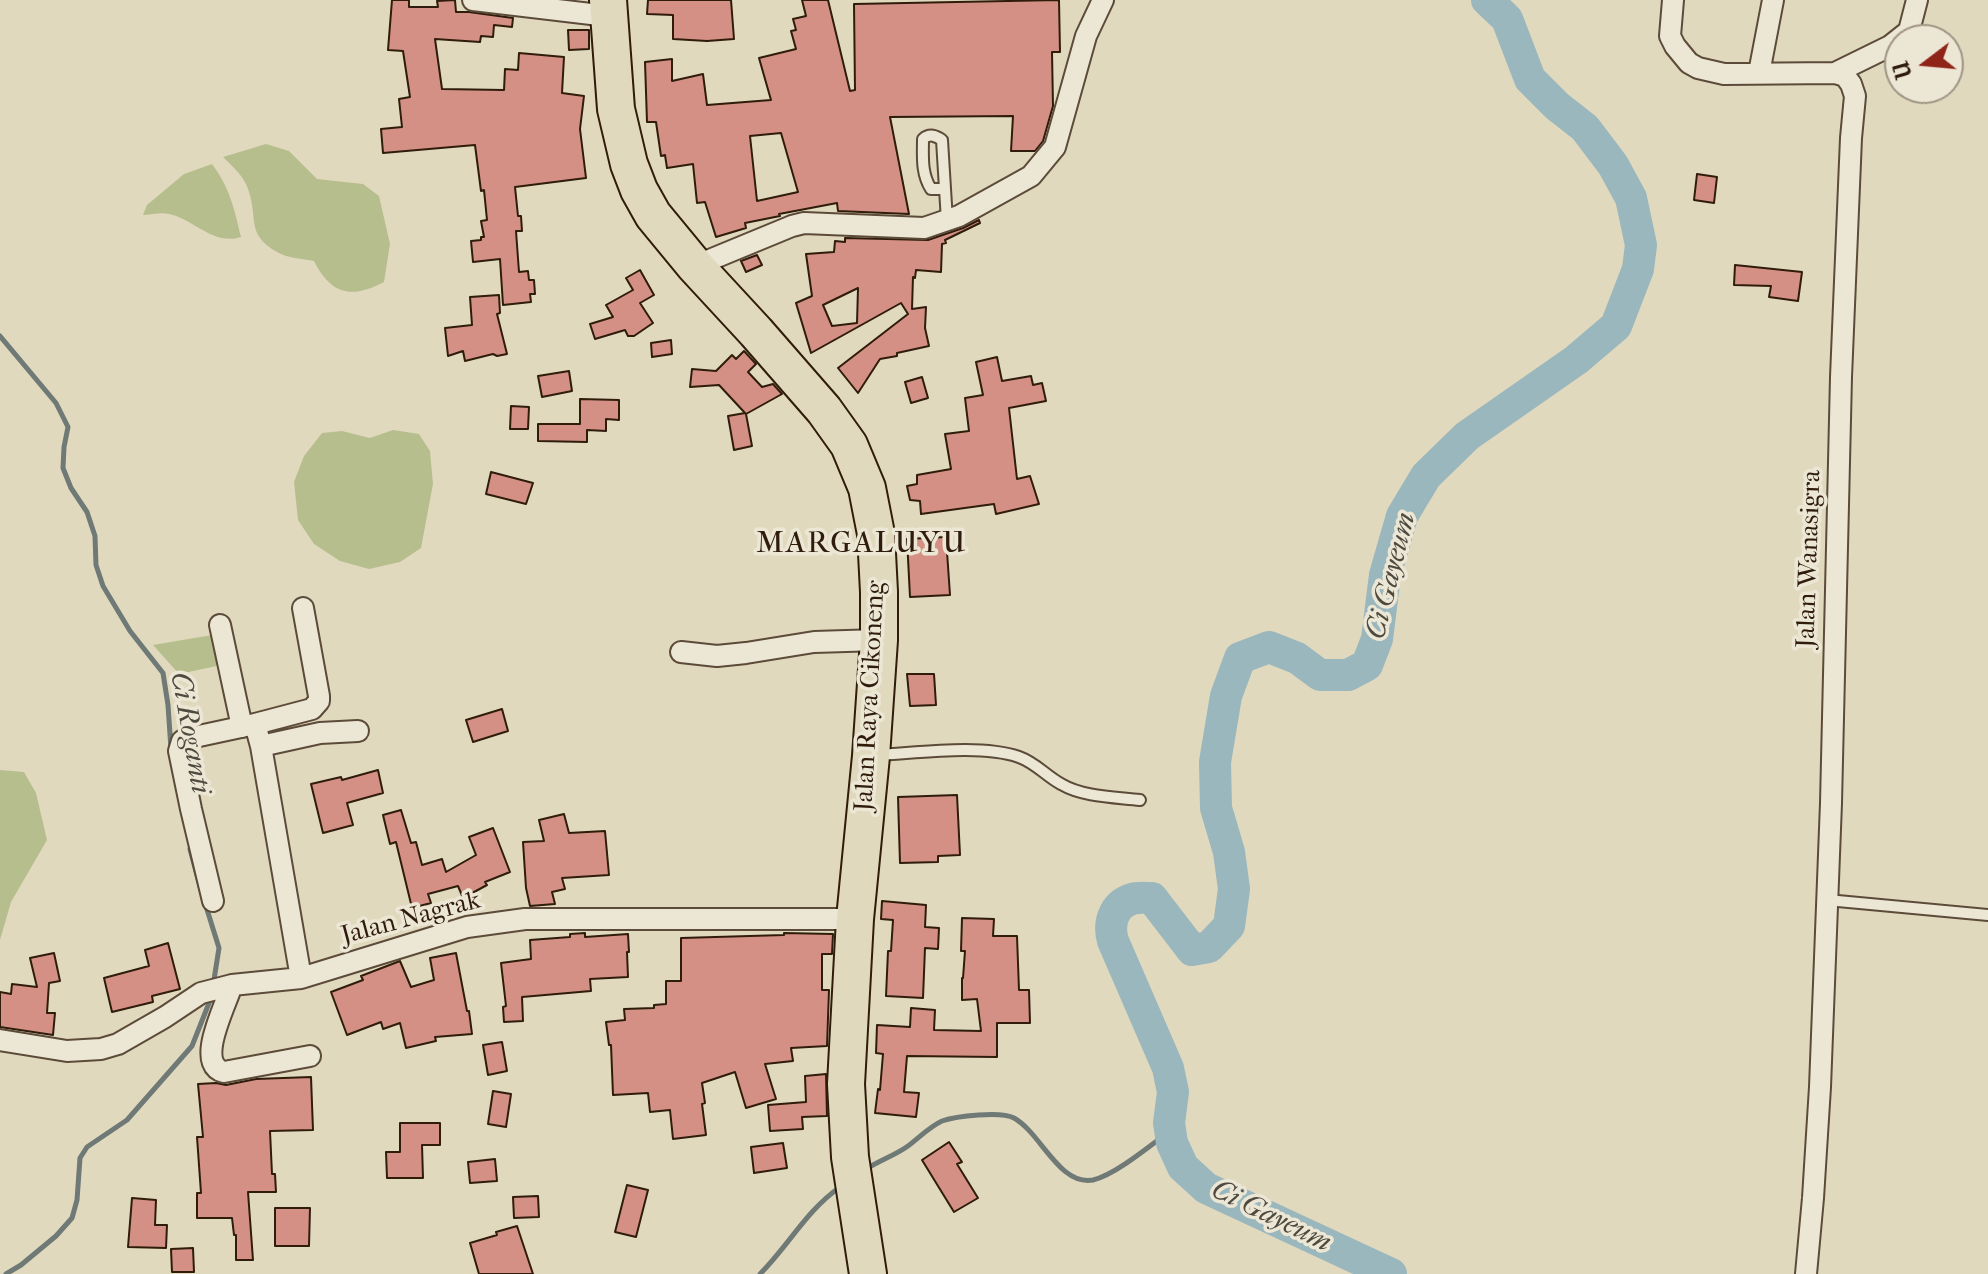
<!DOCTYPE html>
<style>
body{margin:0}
#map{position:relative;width:1988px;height:1274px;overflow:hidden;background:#e1d9be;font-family:"IM FELL French Canon",serif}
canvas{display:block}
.north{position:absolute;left:1884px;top:24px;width:80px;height:80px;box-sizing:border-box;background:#ece6d5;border:2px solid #a09584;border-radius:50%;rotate:254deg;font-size:22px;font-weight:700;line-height:32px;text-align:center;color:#2f1c0b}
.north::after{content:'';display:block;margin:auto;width:28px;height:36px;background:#8f2418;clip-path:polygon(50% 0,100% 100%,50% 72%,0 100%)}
</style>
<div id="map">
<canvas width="1988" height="1274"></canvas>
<div class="north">U</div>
</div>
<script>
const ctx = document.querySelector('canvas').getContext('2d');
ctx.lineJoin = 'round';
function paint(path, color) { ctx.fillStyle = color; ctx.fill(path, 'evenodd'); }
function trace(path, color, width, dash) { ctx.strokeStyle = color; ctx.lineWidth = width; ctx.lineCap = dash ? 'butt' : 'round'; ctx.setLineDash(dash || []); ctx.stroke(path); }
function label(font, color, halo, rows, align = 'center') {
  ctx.font = font + ' "IM FELL French Canon",serif'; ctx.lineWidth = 7; ctx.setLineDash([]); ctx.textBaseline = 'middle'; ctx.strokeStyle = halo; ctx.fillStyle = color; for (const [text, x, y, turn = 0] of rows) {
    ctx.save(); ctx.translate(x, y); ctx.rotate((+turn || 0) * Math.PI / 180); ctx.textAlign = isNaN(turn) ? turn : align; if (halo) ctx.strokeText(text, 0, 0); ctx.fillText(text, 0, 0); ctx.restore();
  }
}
const green = new Path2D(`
 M266 144 289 151 317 179 363 184 379 196 390 244 384 282C352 299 331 295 314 261 303 259 287 258 277 252 246 234 258 220 249 192 245 177 234 168 223 157Z
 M212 164C230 188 234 208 241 237 213 246 194 219 169 214 161 212 151 215 143 215L147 205 184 174Z
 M393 430 419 434 430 451 433 484 421 548 400 562 369 569 340 561 314 544 298 520 294 482 304 456 322 433 342 431 370 438Z
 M212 635 217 666 179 674 153 645Z
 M0 770 24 772 36 793 47 840 11 902 0 940Z`);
const stream = new Path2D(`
 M0 336 56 403 68 427 64 447 63 468 71 488 87 512 95 536 96 565 103 586 130 631 163 673 168 705 171 749
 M190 849 201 890
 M205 903 219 948 213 986
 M865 1170C878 1161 894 1156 908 1146 919 1138 929 1127 942 1121 956 1116 1001 1111 1014 1118 1041 1133 1059 1186 1093 1180 1115 1175 1151 1145 1170 1131
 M6 1274 21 1265 56 1236 72 1218 77 1200 80 1158 87 1147 127 1120 192 1046 211 998
 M760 1274C789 1245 806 1211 840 1187`);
const river = new Path2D(`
 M1391 1274 1206 1188 1183 1167 1172 1143 1169 1123 1173 1092 1168 1068 1113 941C1108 924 1113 905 1132 899 1138 897 1146 898 1152 898L1192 950 1209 947 1229 926 1234 889 1229 852 1216 808 1215 762 1226 696 1240 658 1269 647 1297 658 1320 675H1348L1367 665 1377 639 1385 575 1402 516 1426 476 1467 436 1576 360 1616 326 1638 269 1641 245 1631 198 1613 165 1585 128 1557 106 1530 79 1507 19 1487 0`);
const building = new Path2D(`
 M392 0H409V7H438L437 1 455 0 456 12H469L513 18 512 27 494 25 493 37 481 36 480 42 435 39 442 89 504 90 505 69 518 70 519 53 564 57 562 93 584 96 580 129 586 178 515 187 518 216H521L522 231H516L519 272 528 271 529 280H534L535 294H530L531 302 503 305 500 259 473 262 471 241 481 240V237H484L481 221 487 220 484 190 481 191 475 145 383 153 381 129 402 127 399 99 410 97 403 51 388 50Z
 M648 0H731L734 39 707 41 673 39V15L647 14Z
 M802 0H828L850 91 855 90 854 4 1059 0 1060 52H1052L1053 106 1043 141 1035 151H1011L1013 116 890 117 909 214 838 211 837 203 779 214 780 216 745 223 746 228 716 237 705 202 697 203 693 164 667 168 665 155 661 156 656 122H647L645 62 672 59V81L703 74 707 105 771 100 759 58 796 49 791 31 796 30 793 19 806 16ZM781 133 798 192 757 201 750 136Z
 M568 30H589V49L569 50Z
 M1697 174 1717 177 1714 203 1694 200Z
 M979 220 980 223 945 240 946 243 942 244 941 272 916 270 915 278 913 277 912 309 926 307 925 328 929 346 897 353V356L880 359 858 393 838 368 908 314 901 303 811 353 796 303 812 296 806 254 834 252 835 241 845 242V238L928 240 963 228ZM858 288 857 323 832 326 823 305Z
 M757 255 762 265 746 272 741 261Z
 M1735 265 1802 272 1798 301 1769 297 1771 286 1734 285Z
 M640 270 654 295 640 303 653 323 634 336H628L625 330 595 339 590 324 613 317 606 305 633 290 626 278Z
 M499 295 500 313 497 314 507 354 497 356 493 354 465 361 463 351 448 356 445 328 472 325 470 297Z
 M671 340 672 354 652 357 651 343Z
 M744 351 756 364 748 372 762 387 773 384 782 394 746 414 752 446 734 450 728 416 745 413 719 385 690 387 692 369 716 371 732 355 736 359Z
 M997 357 1002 381 1031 376 1033 385 1042 383 1046 401 1009 408 1017 479 1030 476 1039 504 996 514 994 504 921 514 920 501 910 500 907 486 917 484V475L951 469 945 434 969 431 965 398 983 395 976 362Z
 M569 371 572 391 542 397 538 376Z
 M922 377 928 398 911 403 905 382Z
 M580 399 619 400V420L606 419V431L587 430V442L538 441V424H580Z
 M511 406 529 407 528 429H510Z
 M491 472 533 483 526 504 486 494Z
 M946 537 950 595 910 597 907 539Z
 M907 674H934L936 705 910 706Z
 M502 709 508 731 473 742 466 720Z
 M378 770 383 793 347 803 353 825 323 833 311 784 341 777 342 780Z
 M957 795 960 855 938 856V862L900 863 898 797Z
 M401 810 411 843 416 842 422 865 442 859 446 872 476 855 469 837 493 828 510 872 485 882 487 885 463 898 458 886 428 894 431 903 412 908 396 842 390 844 383 815Z
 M564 814 569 833 605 831 609 875 562 878 565 889 552 892 555 904 530 906 526 888 523 842 544 841 539 820Z
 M882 901 926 905 925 927 939 928 938 949 925 948 923 998 886 996 888 951H891L893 920 881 919Z
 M962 918 994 919 993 936H1017L1019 990H1029L1030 1023H997V1057L907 1056 904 1092 919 1093 916 1117 875 1113 878 1089 880 1090 883 1054 876 1053 877 1025 910 1027 911 1008 935 1010 934 1030 981 1031 977 999 962 1000V978H963L965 951H961Z
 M585 933V937L628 934 629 952H627L628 977 590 979 591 991 522 997 523 1021 504 1022 503 1007 506 1006 501 963 531 959 530 940 570 937V934Z
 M784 933 833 934 832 954H822V990H829L827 1046 791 1048 793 1061 765 1064 776 1099 746 1108 735 1072 702 1083 705 1103 702 1104 706 1135 673 1139 670 1110 650 1112 648 1093 613 1095 611 1045H609L606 1022 625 1020 624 1009 654 1008V1005L666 1004V981H681V938L784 935Z
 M168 943 180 989 152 996 153 1002 112 1012 104 978 149 966 145 950Z
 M54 953 60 981 49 983 47 1013H55L53 1035 0 1027V992L11 994 12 984 37 987 30 958Z
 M456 953 467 1011H469L472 1034 435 1037 436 1041 406 1048 400 1023 383 1029 381 1022 347 1035 331 992 363 980 361 976 400 961 411 987 434 980 430 958Z
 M502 1042 507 1071 488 1075 483 1045Z
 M826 1074 827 1116 802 1117 803 1129 770 1131 768 1105 806 1102 805 1076Z
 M311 1077 313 1130 270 1131 272 1174H275L276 1192H248L253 1260H236V1235H234L232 1218H197V1193H201L197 1137H203L198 1084 216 1083 226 1085 256 1079Z
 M493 1091 511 1094 506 1127 488 1124Z
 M400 1123H440V1145H422L423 1178H387L386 1152H400Z
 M949 1142 962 1162 957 1164 978 1198 954 1212 922 1160Z
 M783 1143 787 1168 754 1173 751 1147Z
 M495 1159 497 1181 470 1183 468 1162Z
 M627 1185 648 1190 636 1237 615 1232Z
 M538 1196 539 1217 514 1218 513 1197Z
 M132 1198 156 1200 155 1225H167L166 1248 128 1247Z
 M275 1208H310L309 1246H275Z
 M517 1226 533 1274H479L470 1243 497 1235 496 1232Z
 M193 1248 194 1272H172L171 1249Z`);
const lane = new Path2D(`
 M945 189H931C921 173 923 156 923 139 930 133 936 136 942 140L947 221
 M877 755C919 753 980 744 1019 757 1036 763 1046 776 1061 784 1083 797 1114 797 1140 800
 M1827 900 1988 915`);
const street = new Path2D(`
 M473 0 608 16
 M1673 0 1670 36 1675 46 1689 63 1698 68 1724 74 1835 73 1845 76 1851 84 1855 96 1851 138 1841 377 1831 803 1820 1087 1813 1198 1806 1274
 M1759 73 1773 0
 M1835 73 1890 46 1909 31 1917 0
 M695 266 792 226 804 223 924 228 959 216 1031 176 1055 147 1086 36 1103 0
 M220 625 242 727
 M681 652 717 656 746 653 814 642 879 640
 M255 724 261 746 301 978
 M261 746 320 733 358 731
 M213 901 191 809 179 751 182 741 185 739 255 724 312 709 319 701V696L303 608
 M232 985C226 1005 194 1065 224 1072L310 1056
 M0 1040 67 1051 101 1049 118 1044 165 1017 201 993 232 985 301 978 467 927 525 919H855`);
const highway = new Path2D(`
 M608 0 616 109 629 164 639 190 653 215 695 266 756 332 824 410 849 445 867 488 876 534 879 592V640L871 756 855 919 846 1084 850 1157 868 1274`);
const streetNames = [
 ["Jalan Wanasigra",1810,559,-88],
 ["Jalan Raya Cikoneng",871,696,-87],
 ["Jalan Nagrak",411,919,-15]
];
const waterNames = [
 ["Ci Gayeum",1392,576,-76],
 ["Ci Roganti",189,733,80],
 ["Ci Gayeum",1271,1217,26]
];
const quarterNames = [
 ["MARGALUYU",862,545]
];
paint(green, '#b7be8e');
trace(stream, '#6f7976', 5);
trace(river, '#9ab7bd', 32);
paint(building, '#d49085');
trace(building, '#2f1c0b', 2);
trace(lane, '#5c4b38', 14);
trace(street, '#5c4b38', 24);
trace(highway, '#2f1c0b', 40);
trace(lane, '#ece6d5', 10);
trace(street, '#ece6d5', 20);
trace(highway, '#e1d9be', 36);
label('26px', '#2f1c0b', '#ece6d5', streetNames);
label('italic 28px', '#4f4a40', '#ece6d5', waterNames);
ctx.letterSpacing = '2px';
label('30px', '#2f1c0b', '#ece6d5', quarterNames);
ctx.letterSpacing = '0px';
</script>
